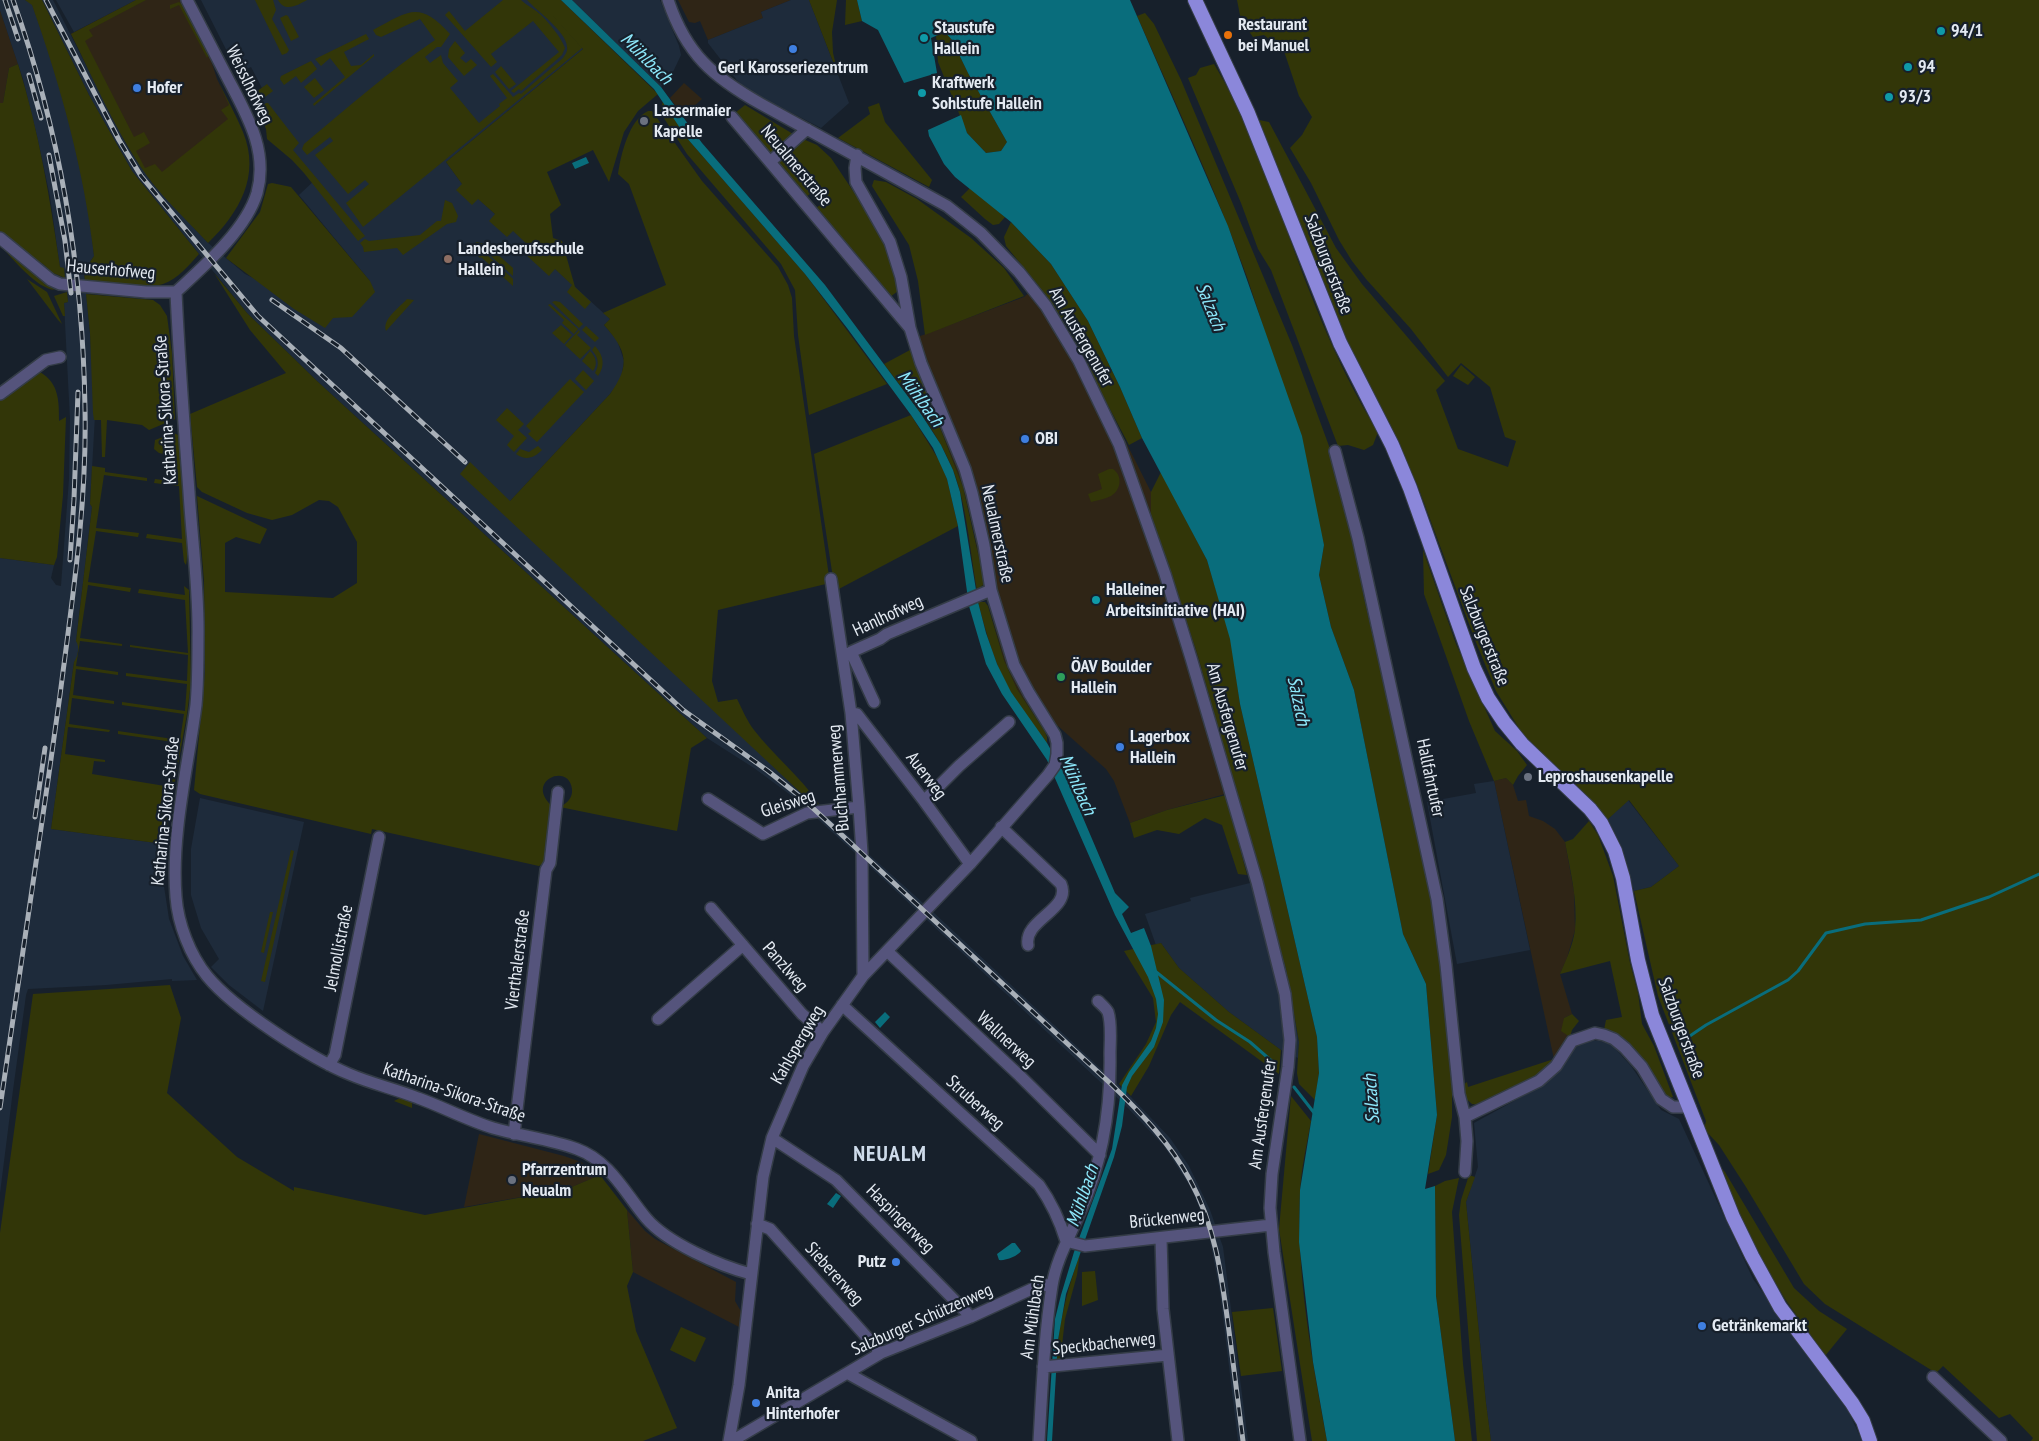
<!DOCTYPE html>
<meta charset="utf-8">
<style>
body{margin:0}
canvas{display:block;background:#17202b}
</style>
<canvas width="2039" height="1441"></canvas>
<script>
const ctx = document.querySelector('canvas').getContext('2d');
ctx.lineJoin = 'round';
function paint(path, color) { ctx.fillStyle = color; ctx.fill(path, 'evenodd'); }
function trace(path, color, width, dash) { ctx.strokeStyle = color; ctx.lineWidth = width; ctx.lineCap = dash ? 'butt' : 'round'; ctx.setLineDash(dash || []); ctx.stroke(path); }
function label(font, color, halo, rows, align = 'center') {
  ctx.font = font + ' "PT Sans Narrow",sans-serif'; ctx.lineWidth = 4.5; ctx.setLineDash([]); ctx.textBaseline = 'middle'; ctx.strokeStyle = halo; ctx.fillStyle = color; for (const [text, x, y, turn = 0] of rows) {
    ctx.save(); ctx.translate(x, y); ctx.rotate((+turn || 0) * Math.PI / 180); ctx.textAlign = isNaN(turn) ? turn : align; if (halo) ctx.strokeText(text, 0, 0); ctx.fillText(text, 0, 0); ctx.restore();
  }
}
const commercial = new Path2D(`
 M136 0H180L209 54 217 79 236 117 153 184 71 34Z
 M678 0H791L761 12 763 18 708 40 700 21 695 23 689 22Z
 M0 10 18 64 9 68 3 103H0Z
 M684 83 702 99 683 116 670 98Z
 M1038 285 1062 319 1083 357 1151 492V514L1198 656 1236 791 1167 810 1130 823 1114 781 1106 769 1058 726 1045 732 1017 689 1004 660 983 585 975 536 963 487 907 341 1024 297Z
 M1506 778 1513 785 1518 801 1526 800 1529 816 1543 821 1555 829 1565 842 1574 892 1575 930 1567 958 1560 974 1572 1014 1564 1018 1570 1037 1554 1059 1494 781Z
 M479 1134 564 1156 581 1162 600 1175 567 1189 464 1207Z
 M627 1210 645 1231 655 1239 736 1282 735 1301 743 1315 741 1328 633 1272Z`);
const built = new Path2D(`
 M0 0H25L32 4 52 61 75 143 89 211 94 256 84 271 90 333 95 415 90 504 92 507 76 641 79 645 77 658 74 662 51 829 164 844 163 880 169 919 183 956 197 980 172 981V979L106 985 28 989 26 995 13 1090 0 1193V558L54 565 51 578 56 585 61 586 69 479 70 419 64 303 68 302 64 268H60L50 196 37 136 23 79 0 10Z
 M42 0H53L126 144 153 184 208 243 245 274 333 318 370 281 299 195 316 179 256 106 261 100 256 92 262 88 251 67 238 73 201 0H539L583 49 446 162 462 184 610 319 604 325 617 340 624 361 621 379 610 394 510 501 701 697 814 805 933 912 1131 1097 1170 1138 1189 1166 1210 1210 1223 1247 1248 1441H1238L1220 1292 1210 1240 1200 1209 1190 1186 1164 1146 1125 1105 866 863 796 799 754 768 707 738 317 381 247 313 132 171 89 95Z
 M56 0H136L74 32Z
 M572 0H660L679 46 681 55 671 76 661 87Z
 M791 0H809L849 103 821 128 755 94 739 83 708 43V40L763 18 761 12Z
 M1494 781 1530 950 1457 964 1427 802 1476 793 1474 784Z
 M200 798 304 822 263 1011 229 985 211 967 219 959 201 928 191 895V849Z
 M1628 800 1679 866 1651 887 1634 891 1626 861 1607 820Z
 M1262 880 1286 969 1299 1042 1298 1058 1281 1050 1229 1012 1179 968 1161 943 1156 945 1145 914 1191 901 1190 898Z
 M1586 1041H1599L1612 1045 1631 1066 1661 1110 1679 1119 1753 1279 1846 1406 1862 1441H1491L1486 1403 1466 1202 1478 1167 1474 1123 1543 1085 1559 1070 1566 1057 1575 1047Z`);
const green = new Path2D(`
 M25 0H42L89 95 132 171 199 254C189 265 178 279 163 284 147 290 103 283 85 282L84 271 94 256C84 170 61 87 32 5Z
 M136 0H146L89 30 93 36 85 41 134 137 144 132 150 143 136 151 145 168 155 164 162 172 228 119 221 110 229 105 219 83C227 99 236 115 243 132 261 176 239 213 208 243 185 218 159 195 140 166 113 125 93 78 71 34Z
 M255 0H273L276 10 272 19 289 50 287 53 282 55Z
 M278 0H307C298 5 285 13 278 0Z
 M503 0H521C527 6 535 9 541 15 549 23 561 37 565 48L562 55 521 91 519 89 514 93 511 91 559 52 533 21 491 54 497 62 491 67 445 15 449 11 465 31Z
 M527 0H561L658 94 638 111 624 132 609 182 593 150 547 172 561 205 550 214 553 238 562 241 575 287 591 302 585 309 567 292 572 285 555 269 549 276 524 253 529 246 513 231 507 237 489 221 495 214 478 199 472 205 456 190 462 184 446 162 583 49 544 6 582 48 363 227 346 203 369 184 365 180 348 194 315 155 333 141 330 137 307 155 302 149 304 144C347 108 389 71 435 40L420 19 381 37 376 35 373 30C409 11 419 0 450 34L441 47H437L425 57 430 63 441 55 443 63 458 81 450 88 479 123 500 106 499 104 507 98 490 76 493 74 513 97 519 93 521 94 563 58C565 55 568 51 567 47 567 32 537 11 527 0Z
 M809 0H837L832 32 833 53 839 77Z
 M846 0H857L862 21 845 25Z
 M1237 0H2039V1441H2031L2033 1438 2010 1414 1999 1418 1943 1366 1936 1373 1825 1304 1804 1284 1746 1187 1719 1145 1704 1129 1706 1121 1658 996 1634 891 1651 887 1679 866 1629 800 1607 820 1575 784 1525 738 1496 691 1475 640 1417 484 1353 358 1259 120 1269 122 1336 248 1362 284 1445 381 1436 390 1458 449 1508 467 1516 441 1505 437 1490 387 1461 363 1448 377 1411 329 1366 279 1352 261 1339 240 1311 183 1290 148 1302 135 1312 117 1299 96 1284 51 1264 35 1253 37 1241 20Z
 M179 2 184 6 209 55 207 58 179 5 170 9V5Z
 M1145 13 1154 24 1181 80 1292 345 1333 457 1354 542 1364 598 1420 844 1443 967 1452 1064V1117L1446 1155 1439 1170 1428 1174 1437 1115 1426 984 1403 934 1354 690 1331 627 1319 575 1324 545C1300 456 1277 365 1247 277 1215 188 1175 102 1137 16Z
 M286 15 288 16 299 37 291 41 280 18Z
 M945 32 952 40 968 73 1007 142 1001 151 986 153 967 133 938 62 936 36Z
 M366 34 369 39 344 52 351 66 361 65 374 54V56L314 106 313 104 345 77 330 58 321 66 315 59Z
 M455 41 465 53 460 58 466 63 471 59 477 65 464 76 448 57 449 49Z
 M311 61 317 69 301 83 296 76 284 85 280 79 281 76Z
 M18 64C39 131 50 199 60 267L64 268 65 278 53 273 43 264 27 255 0 234V103H3L9 68Z
 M1214 64C1241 108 1259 157 1278 206 1306 284 1334 362 1378 432L1373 445 1364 450 1348 445 1338 446 1271 270 1258 249 1241 203 1188 78 1196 75 1200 68Z
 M501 66 516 84 509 89 495 72Z
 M315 78 324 90 314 98 304 87Z
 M267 84 273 91 261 100 256 92Z
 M663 101 686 137 805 274 887 384 809 415 798 335 795 290 781 264 687 154 660 112Z
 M266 103H268L299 143 293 150 365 236 358 241 304 173 292 160 267 139 266 129 256 106 259 109Z
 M879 103 885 122 932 180 929 187 838 138 870 114 868 107Z
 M745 105 793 134 775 154H769L735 113Z
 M648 111H652L702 181 778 267 788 285 792 298 794 336 830 583 718 610 712 681 718 702 737 699C742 709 747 721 754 730 774 756 800 776 819 804L814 805 460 474 470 462 510 501 610 394C631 365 627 351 604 325L610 319 603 313 666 285 629 184 618 174C621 154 629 120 648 111Z
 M803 139 817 145 831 158 879 230 891 259 898 291 890 297 815 209 821 204 812 192 805 198 777 164 780 158Z
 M874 180 886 182 917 199 971 238 1004 268 1024 296 925 335 918 281 909 245 872 186Z
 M272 183 291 187 370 281 375 292 352 317 333 318 325 328 294 309 226 258 260 212 268 184Z
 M970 188 1005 217 999 224 993 225 985 219 961 197Z
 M445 200 452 203 458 216 456 222 447 224 403 255 397 248 364 252 363 247 360 243 365 239 369 241 420 235 437 221H441Z
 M1011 222 1051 264 1088 321 1120 387 1142 438 1129 445 1062 319 1038 285 1006 246 1004 237Z
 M477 242 487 245 513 268V276L484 250 478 248 473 251 468 247Z
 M0 245 45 284 55 290C37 289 12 258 0 245Z
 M478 251 484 252 513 279V286L481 257 480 258 475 253Z
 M214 273 247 313 317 381 707 738 691 748 677 831 560 807C567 803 573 798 572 789 569 762 524 781 552 806L546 861 539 866 372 829 371 834 200 794 194 790 205 672 204 581 197 496 267 529 260 544 236 537 225 543V592L333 598 357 583V542L338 507 329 501 319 500 292 515 272 520 247 513 202 492 197 487 190 414 286 373 250 330Z
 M27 279 47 292 62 324 58 320Z
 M67 292 68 302 64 303 65 316H63L54 296Z
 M86 294 153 300 160 305 167 316 172 353 175 419 149 430 142 425 107 420 105 457H102L101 420H94L93 413 90 333Z
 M407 299 414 300 386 331C382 319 399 308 407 299Z
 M555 301 560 302 583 324 579 328 552 302Z
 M550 304 578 329 574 334 562 323 564 320 548 305Z
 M561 325 572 335 564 344 552 333Z
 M586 326 599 338 595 342 582 330Z
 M579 330 580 332 577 335 591 348 580 359 565 345Z
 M595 346C604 356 605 366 598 376L595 373C600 364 598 357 592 350Z
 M910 350 963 487 984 580 983 585 977 590C970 552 967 505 953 470 937 431 909 397 884 364Z
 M590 351C596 357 598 364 593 371L582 361Z
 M1461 365 1475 377 1468 385 1453 376Z
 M583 370 594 381 586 390 575 379Z
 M40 372C59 383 59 401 59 421L66 417 63 495 57 557 54 565 0 558V401L34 373Z
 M570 379 584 392 537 442 528 434 531 431 526 426Z
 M507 408 524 424 518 430 527 438 514 452 507 445 514 436 496 420Z
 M911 415 940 462 947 479 958 526 835 591 814 454Z
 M174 433 178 435C179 453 191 556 186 565L184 562 182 543 146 538 147 534 182 539 179 486 154 483 155 479 178 482 176 456 159 453 154 449 155 440Z
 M538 446 542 450C534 458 526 461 516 454L520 449 529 452Z
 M92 466 105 468V472L147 478V481L104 475 96 528 139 533 138 537 96 531 88 582 131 588 130 592 88 585 80 638 122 644V646L80 641 76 666 118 672V675L76 669 73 695 114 701V704L72 698 69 724 110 730 109 732 68 727 65 754 105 760V762L94 761 92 774 171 787 180 743 118 734V731L180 740 184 714 122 705V702L185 711 187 684 126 676V673L187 681 188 655 130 647V645L188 653 185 600 138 593 139 589 185 595 184 586 189 590 191 682 187 714 164 844 51 829 74 662C78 656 80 647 76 641L92 507 90 504Z
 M1109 469H1113C1123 476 1121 490 1111 496 1105 499 1098 500 1091 502L1088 494 1102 489 1098 474Z
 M1161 472 1207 560 1231 639 1240 704 1317 1037 1319 1073 1315 1100 1299 1084 1297 1073 1299 1042 1286 969 1198 656 1151 514V492Z
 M1423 550 1456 644 1495 731 1517 751 1527 765 1518 776 1513 785 1506 778 1494 781 1469 721 1424 594Z
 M978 602H985L988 606 1004 660 1017 689 1045 732 1047 737V743C1035 727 1022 711 1011 693 995 665 986 633 978 602Z
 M1226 795 1247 875 1238 874 1222 825 1205 818 1179 834 1157 830 1134 838 1130 823 1167 810Z
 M1589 821 1598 835 1613 876 1630 963 1638 993 1642 1024 1654 1046 1673 1097 1669 1098 1666 1095C1652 1074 1629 1036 1604 1030L1606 1020 1622 1017 1610 961 1560 974C1566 960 1573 945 1575 930 1578 900 1570 870 1565 842L1573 839Z
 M291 850 294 851 265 982 261 981Z
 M270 912H273L264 953 261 952Z
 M1161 943 1179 968 1229 1012 1281 1050 1279 1074 1180 1002 1171 1015 1149 1066 1131 1096 1119 1084 1146 1044 1156 1022 1153 998 1124 951Z
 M170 985 181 1018 167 1093 237 1157 294 1191V1187L425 1215 567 1189 600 1175 627 1210 633 1272 627 1286 636 1331 677 1428 643 1441H0V1233L33 994Z
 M1572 1014 1579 1021 1572 1030 1570 1037 1561 1031 1564 1018Z
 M1554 1059C1534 1082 1506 1092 1479 1105L1472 1104 1463 1096V1085L1467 1082 1468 1087Z
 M1291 1096 1311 1121C1307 1144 1301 1169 1300 1192 1296 1275 1312 1359 1327 1441H1312L1279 1229Z
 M402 1097 412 1102V1108L394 1101Z
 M1717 1163 1725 1172 1794 1288 1819 1311 1847 1329 1825 1356 1787 1302 1755 1249Z
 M1469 1175 1475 1177 1466 1202 1486 1403 1491 1441H1477L1459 1215 1461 1200Z
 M1459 1178 1452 1212 1463 1364 1472 1441H1455L1436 1296 1435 1186 1445 1181Z
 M1080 1253 1077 1275 1065 1319 1060 1363H1056C1059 1321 1067 1292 1080 1253Z
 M1095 1271 1098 1300 1082 1306V1272Z
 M1273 1308 1282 1371 1241 1376 1232 1312Z
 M681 1327 706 1338 695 1362 670 1350Z`);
const water = new Path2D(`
 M561 0H572L661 87 702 143 825 285 921 414 941 445 953 470 960 492 978 602 986 633 997 664 1011 692 1047 743 1064 773 1115 893 1129 907 1122 914 1131 933 1144 928 1151 946 1164 1000 1163 1022 1154 1047 1132 1076 1127 1087 1122 1126 1114 1157 1066 1294 1058 1340 1052 1441H1047L1055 1319 1061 1295 1074 1252 1112 1149 1122 1085 1129 1072 1151 1041 1156 1028 1158 1014 1156 999 1148 977 1115 915 1047 760 1002 694 986 664 969 606 958 526 947 479 933 448 911 415 847 328 805 274 686 137 654 89Z
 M857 0H1130L1228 226 1302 436 1324 545 1319 575 1331 627 1354 690 1403 934 1426 984 1437 1115 1425 1189 1435 1186 1436 1296 1455 1441H1327L1313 1362 1299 1242 1300 1190 1319 1073 1317 1037 1240 704 1230 639 1207 560 1142 438 1120 387 1088 321 1051 264 1011 222 955 177 944 164 929 136 928 130 961 115 967 133 986 153 1001 151 1007 142 968 73 952 40 945 32 931 38 937 73 904 83 878 30 862 21Z
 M586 157 589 163 575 169 572 163Z
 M885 1012 890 1017 880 1028 875 1022Z
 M836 1193 841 1196 833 1208 827 1204Z
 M1012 1243H1015L1021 1251C1018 1256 1005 1261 999 1260L997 1254Z`);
const stream = new Path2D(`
 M1155 971 1216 1020 1250 1042 1275 1064
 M1681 1042 1706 1025 1788 980 1798 971 1826 933 1865 924 1921 920 1989 897 2039 874
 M1294 1087 1315 1114`);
const minor = new Path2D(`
 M187 0C200 25 213 50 226 75 245 112 269 149 257 193 246 230 203 267 176 292 179 359 184 425 189 492 192 541 199 589 198 638 198 660 198 683 196 705 188 767 171 834 176 897 178 924 190 955 207 976 234 1009 310 1058 349 1074 372 1084 396 1089 418 1098 443 1107 467 1120 493 1128 520 1136 550 1139 577 1149 610 1161 625 1193 646 1218 667 1243 720 1266 751 1274
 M668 0C686 54 713 77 761 104L947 206 981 233 1019 272 1046 306 1079 361 1119 444 1165 574 1191 658 1257 882 1285 994 1290 1040 1288 1067 1272 1174 1270 1208 1274 1252 1300 1441
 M732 117 909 327
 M770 162 807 129
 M0 238 51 280 60 284 146 292H176
 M0 394 46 360 60 357
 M1335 451 1358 538 1437 899 1446 965 1459 1094 1465 1117 1467 1141 1465 1172
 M831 579 851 713 859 807 862 853 863 976
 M874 702 851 652 880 639 887 634 991 590
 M851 713 857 714 924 801 970 864
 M708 799 763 834 807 813 859 807
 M924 801 959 766 1009 722
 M1001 827 1061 884C1072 909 1023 920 1028 945
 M711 908 802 1014 823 1032
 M887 951 1020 1076 1100 1155
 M842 1005 1039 1185C1051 1202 1060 1221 1066 1241L1085 1246 1271 1225
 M658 1019 743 945
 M329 1065 335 1055 379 837
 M1465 1117 1539 1081 1556 1066 1572 1041 1595 1033 1604 1035 1614 1039 1625 1048 1642 1067 1661 1099 1673 1107H1690
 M514 1134 546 870 550 863 558 792
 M772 1138 836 1180 971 1317
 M757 1224 770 1229 881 1353
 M1161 1238 1163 1309 1178 1441
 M1043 1367 1168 1355
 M847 1373 971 1441
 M1933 1377 2001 1441
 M729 1441 739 1385 763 1177 772 1138 803 1066 823 1032 863 976 970 864 1048 775 1055 765 1057 754V743L1055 735 1029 693 1014 665 991 590 984 545 972 493 965 469 921 363 910 328 901 277 890 242 856 182 855 168 857 155
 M732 1441 881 1353 971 1317 1036 1287 1052 1284
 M1039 1441C1042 1390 1044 1337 1052 1286 1056 1260 1070 1236 1080 1212 1103 1161 1111 1109 1110 1054 1110 1042 1112 1024 1108 1012 1106 1008 1101 1004 1098 1001`);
const major = new Path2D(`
 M1195 0 1248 113 1340 343 1392 445 1410 488 1474 668 1488 698 1504 722 1522 744 1590 809 1601 823 1615 851 1623 878 1638 960 1652 1015 1733 1217 1752 1256 1780 1307 1852 1403 1863 1421 1870 1441`);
const rail = new Path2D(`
 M5 0 18 39
 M46 0 119 140 141 176 258 316 683 710 768 771 803 799 1111 1084C1141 1113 1170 1143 1190 1180 1216 1227 1222 1279 1229 1331 1234 1368 1238 1404 1243 1441
 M29 75 41 118
 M49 155 65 241 71 293
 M272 300 341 348 465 462
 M70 560 74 499 78 392
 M35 817 45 748
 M0 1108C20 971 41 833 60 695 72 601 87 505 85 409 83 270 60 131 13 0`);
const markers = [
 [1941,31,5,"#0f9aa8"],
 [1228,35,5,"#e8710a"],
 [924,38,5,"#0f9aa8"],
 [793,49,5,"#3f7fe0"],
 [1908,67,5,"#0f9aa8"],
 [137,88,5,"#3f7fe0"],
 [922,93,5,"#0f9aa8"],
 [1889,97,5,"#0f9aa8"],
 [644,121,5,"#6b7280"],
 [448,259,5,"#8d6e63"],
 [1025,439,5,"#3f7fe0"],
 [1096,600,5,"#0f9aa8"],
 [1061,677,5,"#2e9e5b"],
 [1120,747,5,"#3f7fe0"],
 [1528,777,5,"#6b7280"],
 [512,1180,5,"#6b7280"],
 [896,1262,5,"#3f7fe0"],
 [1702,1326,5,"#3f7fe0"],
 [756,1403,5,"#3f7fe0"]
];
const poiNames = [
 ["Restaurant",1238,25],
 ["bei Manuel",1238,46],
 ["Staustufe",934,28],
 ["Hallein",934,49],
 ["94/1",1951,31],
 ["94",1918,67],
 ["Gerl Karosseriezentrum",793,68,"center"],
 ["Kraftwerk",932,83],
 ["Sohlstufe Hallein",932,104],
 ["Hofer",147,88],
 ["93/3",1899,97],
 ["Lassermaier",654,111],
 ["Kapelle",654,132],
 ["Landesberufsschule",458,249],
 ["Hallein",458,270],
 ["OBI",1035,439],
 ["Halleiner",1106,590],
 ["Arbeitsinitiative (HAI)",1106,611],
 ["ÖAV Boulder",1071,667],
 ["Hallein",1071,688],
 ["Lagerbox",1130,737],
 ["Hallein",1130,758],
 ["Leproshausenkapelle",1538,777],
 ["Pfarrzentrum",522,1170],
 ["Neualm",522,1191],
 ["Putz",886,1262,"right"],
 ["Getränkemarkt",1712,1326],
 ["Anita",766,1393],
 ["Hinterhofer",766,1414]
];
const streetNames = [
 ["Weisslhofweg",249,85,64],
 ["Neualmerstraße",796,166,50],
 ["Salzburgerstraße",1328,264,69],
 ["Hauserhofweg",111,270,5],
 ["Am Ausfergenufer",1081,337,60],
 ["Katharina-Sikora-Straße",166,410,-94],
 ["Neualmerstraße",997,534,78],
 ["Hanlhofweg",888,616,-25],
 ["Salzburgerstraße",1484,636,68],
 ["Am Ausfergenufer",1227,717,74],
 ["Auerweg",926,776,53],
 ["Buchhammerweg",839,778,-95],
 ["Hallfahrtufer",1430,778,78],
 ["Gleisweg",788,804,-18],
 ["Katharina-Sikora-Straße",166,811,-84],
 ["Jelmollistraße",339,948,-79],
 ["Vierthalerstraße",518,960,-83],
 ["Panzlweg",785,967,49],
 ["Salzburgerstraße",1681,1028,70],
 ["Wallnerweg",1006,1040,43],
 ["Kahlspergweg",798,1045,-60],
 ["Katharina-Sikora-Straße",454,1093,19],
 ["Struberweg",975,1103,42],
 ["Am Ausfergenufer",1263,1114,-82],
 ["Haspingerweg",900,1219,45],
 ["Brückenweg",1167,1219,-6],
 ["Siebererweg",834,1274,48],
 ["Am Mühlbach",1033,1317,-82],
 ["Salzburger Schützenweg",922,1320,-24],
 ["Speckbacherweg",1104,1344,-6]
];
const waterNames = [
 ["Mühlbach",646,59,45],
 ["Salzach",1210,307,68],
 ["Mühlbach",920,399,54],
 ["Salzach",1298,701,78],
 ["Mühlbach",1077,785,66],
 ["Salzach",1372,1099,-94],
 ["Mühlbach",1083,1196,-71]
];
const districtNames = [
 ["NEUALM",890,1155]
];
paint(commercial, '#2f2516');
paint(built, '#1e2b3b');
paint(green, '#323608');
paint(water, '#096d7c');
trace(stream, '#096d7c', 3);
trace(minor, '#343c47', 14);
trace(major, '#343c47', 16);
trace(minor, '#55547c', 11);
trace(major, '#8b87da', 14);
trace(rail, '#a9b0b8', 5);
trace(rail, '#17202b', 3, [9]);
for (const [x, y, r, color] of markers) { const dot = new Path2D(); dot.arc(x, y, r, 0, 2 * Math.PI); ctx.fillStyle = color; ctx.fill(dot); trace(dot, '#17202b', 2); }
label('bold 18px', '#e4eaf2', '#17202b', poiNames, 'left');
label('18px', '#e4eaf2', '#17202b', streetNames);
label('italic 19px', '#8de8fb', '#17202b', waterNames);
ctx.letterSpacing = '1px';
label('bold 22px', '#cedbea', '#17202b', districtNames);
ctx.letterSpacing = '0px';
</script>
